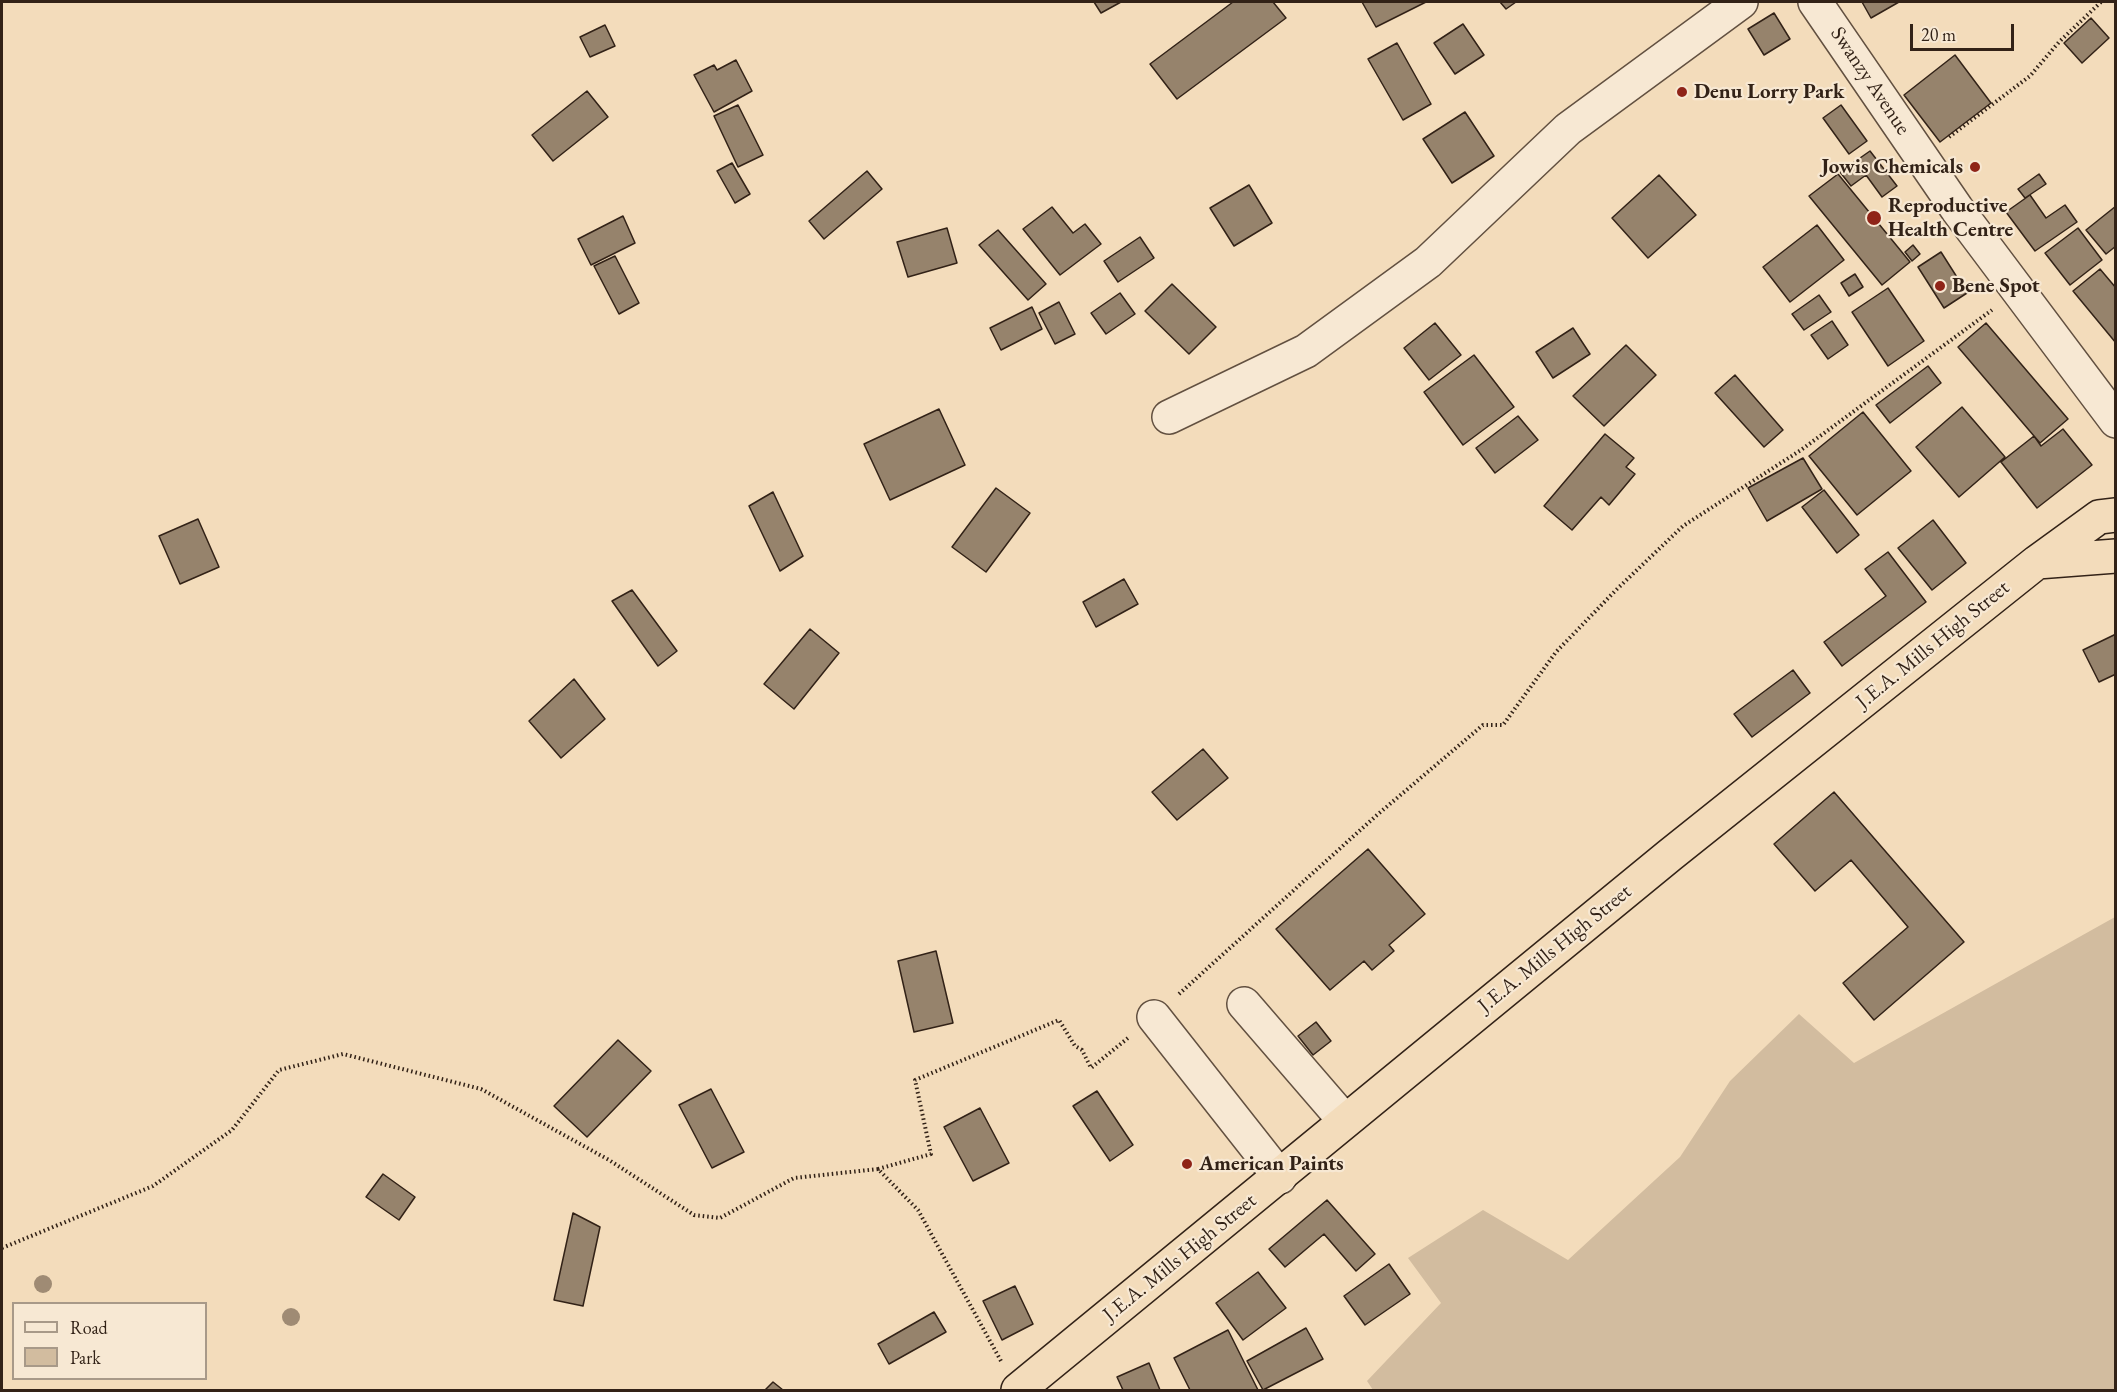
<!DOCTYPE html>
<style>
body{margin:0}
#map{position:relative;width:2117px;height:1392px;overflow:hidden;background:#f3dcbb;font-family:"EB Garamond",serif}
canvas{display:block}
.frame{position:absolute;inset:0;border:3px solid #322217;pointer-events:none}
.legend{position:absolute;left:12px;top:1302px;width:195px;height:78px;box-sizing:border-box;background:#f7e8d3;border:2px solid #a89988;margin:0;padding:8px 10px;list-style:none;font-size:18px;color:#322217}
.legend li{display:flex;align-items:center;gap:12px;height:30px}
.legend b{width:30px;border:2px solid #a89988}
.scale{position:absolute;left:1910px;top:24px;width:104px;height:27px;box-sizing:border-box;border:3px solid #322217;border-top:0;padding-left:8px;font-size:18px;line-height:21px;white-space:nowrap;color:#322217;-webkit-text-stroke:4px #f7e8d3;paint-order:stroke}
</style>
<div id="map">
<canvas width="2117" height="1392"></canvas>
<div class="frame"></div>
<ul class="legend">
<li><b style="height:8px;background:#f7e8d3"></b>Road</li>
<li><b style="height:16px;background:#d2bc9f"></b>Park</li>
</ul>
<div class="scale">20 m</div>
</div>
<script>
const ctx = document.querySelector('canvas').getContext('2d');
ctx.lineJoin = 'round';
function paint(path, color) { ctx.fillStyle = color; ctx.fill(path, 'evenodd'); }
function trace(path, color, width, dash) { ctx.strokeStyle = color; ctx.lineWidth = width; ctx.lineCap = dash ? 'butt' : 'round'; ctx.setLineDash(dash || []); ctx.stroke(path); }
function label(font, color, halo, rows, align = 'center') {
  ctx.font = font + ' "EB Garamond",serif'; ctx.lineWidth = 4.5; ctx.setLineDash([]); ctx.textBaseline = 'middle'; ctx.strokeStyle = halo; ctx.fillStyle = color; for (const [text, x, y, turn = 0] of rows) {
    ctx.save(); ctx.translate(x, y); ctx.rotate((+turn || 0) * Math.PI / 180); ctx.textAlign = isNaN(turn) ? turn : align; if (halo) ctx.strokeText(text, 0, 0); ctx.fillText(text, 0, 0); ctx.restore();
  }
}
const green = new Path2D(`
 M2115 917V1390H1373L1367 1381 1441 1303 1408 1258 1483 1210 1568 1260 1680 1157 1730 1081 1799 1014 1854 1063Z`);
const building = new Path2D(`
 M1094 2H1121L1101 13Z
 M1233 2H1273L1286 18 1177 99 1150 64Z
 M1362 2H1426L1376 27Z
 M1500 2H1516L1506 9Z
 M1862 2H1899L1871 18Z
 M1774 13 1790 39 1764 55 1748 29Z
 M2091 18 2109 38 2082 63 2064 43Z
 M1463 24 1484 55 1455 74 1434 43Z
 M605 25 615 46 590 57 580 37Z
 M1397 43 1431 104 1403 120 1368 59Z
 M1955 55 1991 103 1940 142 1904 95Z
 M736 60 752 91 714 112 694 75 714 65 717 70Z
 M587 91 608 117 553 161 532 135Z
 M738 105 763 155 738 167 714 116Z
 M1841 105 1867 141 1849 154 1823 118Z
 M1465 112 1494 156 1452 183 1423 139Z
 M1870 151 1897 186 1882 197 1866 175 1851 186 1840 172Z
 M732 163 750 194 735 203 717 171Z
 M867 171 882 189 824 239 809 221Z
 M1838 174 1910 262 1882 285 1809 196Z
 M2039 174 2046 184 2025 198 2018 189Z
 M1659 175 1696 215 1648 258 1612 218Z
 M1249 185 1272 223 1234 246 1210 208Z
 M2030 195 2046 218 2065 205 2077 222 2035 251 2006 212Z
 M2116 206V246L2106 254 2086 230Z
 M1052 207 1073 233 1085 224 1101 244 1060 275 1023 229Z
 M623 216 635 243 591 265 578 239Z
 M1817 225 1844 260 1790 302 1763 267Z
 M947 228 957 263 908 277 897 242Z
 M2078 228 2102 260 2070 285 2045 253Z
 M998 230 1046 284 1028 300 979 245Z
 M1140 237 1154 258 1118 282 1104 261Z
 M1913 245 1920 254 1912 261 1905 252Z
 M1941 252 1967 293 1944 308 1918 267Z
 M615 256 639 303 619 314 594 266Z
 M2100 269 2116 288V343L2073 291Z
 M1855 274 1863 287 1849 296 1841 283Z
 M1172 284 1216 327 1189 354 1145 311Z
 M1888 288 1924 341 1888 366 1852 312Z
 M1120 293 1135 314 1106 334 1091 313Z
 M1819 295 1831 312 1804 330 1792 314Z
 M1059 302 1075 334 1055 344 1039 313Z
 M1032 307 1042 329 1001 350 990 328Z
 M1832 321 1848 345 1828 359 1811 335Z
 M1435 323 1461 355 1429 380 1404 348Z
 M1986 323 2068 419 2040 443 1958 347Z
 M1573 328 1590 354 1553 378 1536 352Z
 M1626 345 1656 375 1604 426 1573 396Z
 M1474 355 1514 407 1463 445 1424 392Z
 M1928 366 1941 383 1890 423 1876 405Z
 M1735 375 1783 430 1764 447 1715 393Z
 M1962 407 2005 457 1959 497 1916 447Z
 M939 409 965 465 890 500 864 444Z
 M1863 412 1911 471 1857 515 1809 456Z
 M1518 416 1538 440 1495 473 1476 448Z
 M2063 429 2092 465 2037 508 2001 462 2034 436 2041 446Z
 M1605 434 1634 458 1626 467 1635 474 1609 505 1601 497 1572 530 1544 506Z
 M1803 458 1822 489 1767 521 1748 488Z
 M996 488 1030 513 986 572 952 547Z
 M1824 490 1859 535 1837 553 1802 507Z
 M773 492 803 556 780 571 749 506Z
 M198 519 219 567 180 584 159 536Z
 M1933 520 1966 563 1932 590 1898 548Z
 M1888 552 1926 602 1842 666 1824 642 1886 596 1865 569Z
 M1124 579 1138 604 1096 627 1083 602Z
 M632 590 677 651 658 666 612 601Z
 M810 629 839 653 794 709 764 684Z
 M2116 634V674L2099 682 2083 650Z
 M1793 670 1810 693 1752 737 1734 714Z
 M574 679 605 719 561 758 529 721Z
 M1203 749 1228 778 1177 820 1152 792Z
 M1834 792 1964 942 1874 1020 1843 983 1908 927 1851 860 1815 891 1774 844Z
 M1368 849 1425 914 1389 945 1394 951 1372 970 1364 961 1330 990 1276 929Z
 M936 951 953 1023 914 1032 898 961Z
 M1316 1022 1331 1041 1313 1055 1298 1036Z
 M618 1040 651 1071 587 1137 554 1106Z
 M711 1089 744 1152 712 1168 679 1105Z
 M1097 1091 1133 1145 1110 1161 1073 1106Z
 M980 1108 1009 1163 973 1181 944 1127Z
 M383 1174 415 1197 399 1220 366 1197Z
 M1327 1200 1375 1254 1356 1271 1324 1234 1285 1267 1269 1249Z
 M573 1213 600 1227 583 1306 554 1300Z
 M1389 1264 1410 1294 1365 1325 1344 1296Z
 M1258 1272 1286 1308 1243 1340 1216 1303Z
 M1015 1286 1033 1324 1002 1340 983 1301Z
 M934 1312 946 1332 889 1364 878 1344Z
 M1306 1328 1323 1359 1263 1390 1247 1361Z
 M1228 1330 1258 1390H1190L1174 1358Z
 M1149 1363 1160 1390H1123L1117 1377Z
 M773 1382 783 1390H765Z`);
const path = new Path2D(`
 M1949 137 2030 76 2059 42 2101 2
 M1179 994 1377 815 1483 725H1503L1556 652 1616 590 1683 526 1801 450 1992 310
 M878 1169 931 1154 915 1080 1059 1020 1075 1046 1082 1050 1091 1068 1128 1038
 M2 1248 153 1186 232 1130 279 1070 343 1054 481 1089 609 1160 694 1215 720 1218 794 1178 878 1169 918 1210 1001 1361`);
const minor = new Path2D(`
 M1815 2 1957 209 2116 421
 M1169 417 1306 351 1428 262 1568 129 1741 2
 M1244 1004 1345 1121
 M1154 1017 1280 1177`);
const highway = new Path2D(`
 M2037 562 2116 556
 M1018 1390 1670 855 2037 562 2099 517 2116 515`);
const trees = [
 [43,1284],
 [291,1317]
];
const markers = [
 [1682,92,6,"#8f2418"],
 [1975,167,6,"#8f2418"],
 [1874,218,8,"#8f2418"],
 [1940,286,6,"#8f2418"],
 [1187,1164,6,"#8f2418"]
];
const streetNames = [
 ["Swanzy Avenue",1870,81,56],
 ["J.E.A. Mills High Street",1933,645,-39],
 ["J.E.A. Mills High Street",1555,949,-39],
 ["J.E.A. Mills High Street",1180,1258,-39]
];
const poiNames = [
 ["Denu Lorry Park",1694,92],
 ["Jowis Chemicals",1963,167,"right"],
 ["Reproductive",1888,206],
 ["Health Centre",1888,230],
 ["Bene Spot",1952,286],
 ["American Paints",1199,1164]
];
paint(green, '#d2bc9f');
paint(building, '#96836c');
trace(building, '#322217', 1.5);
trace(minor, '#625040', 36);
trace(highway, '#322217', 36);
trace(path, '#322217', 4, [1.5, 3]);
trace(minor, '#f7e8d3', 33);
trace(highway, '#f3dcbb', 33);
ctx.fillStyle = '#9f8b74';
for (const [x, y] of trees) { ctx.beginPath(); ctx.arc(x, y, 9, 0, 2 * Math.PI); ctx.fill(); }
for (const [x, y, r, color] of markers) { const dot = new Path2D(); dot.arc(x, y, r, 0, 2 * Math.PI); ctx.fillStyle = color; ctx.fill(dot); trace(dot, '#f7e8d3', 2); }
label('21px', '#322217', '#f7e8d3', streetNames);
label('bold 21px', '#322217', '#f7e8d3', poiNames, 'left');
</script>
